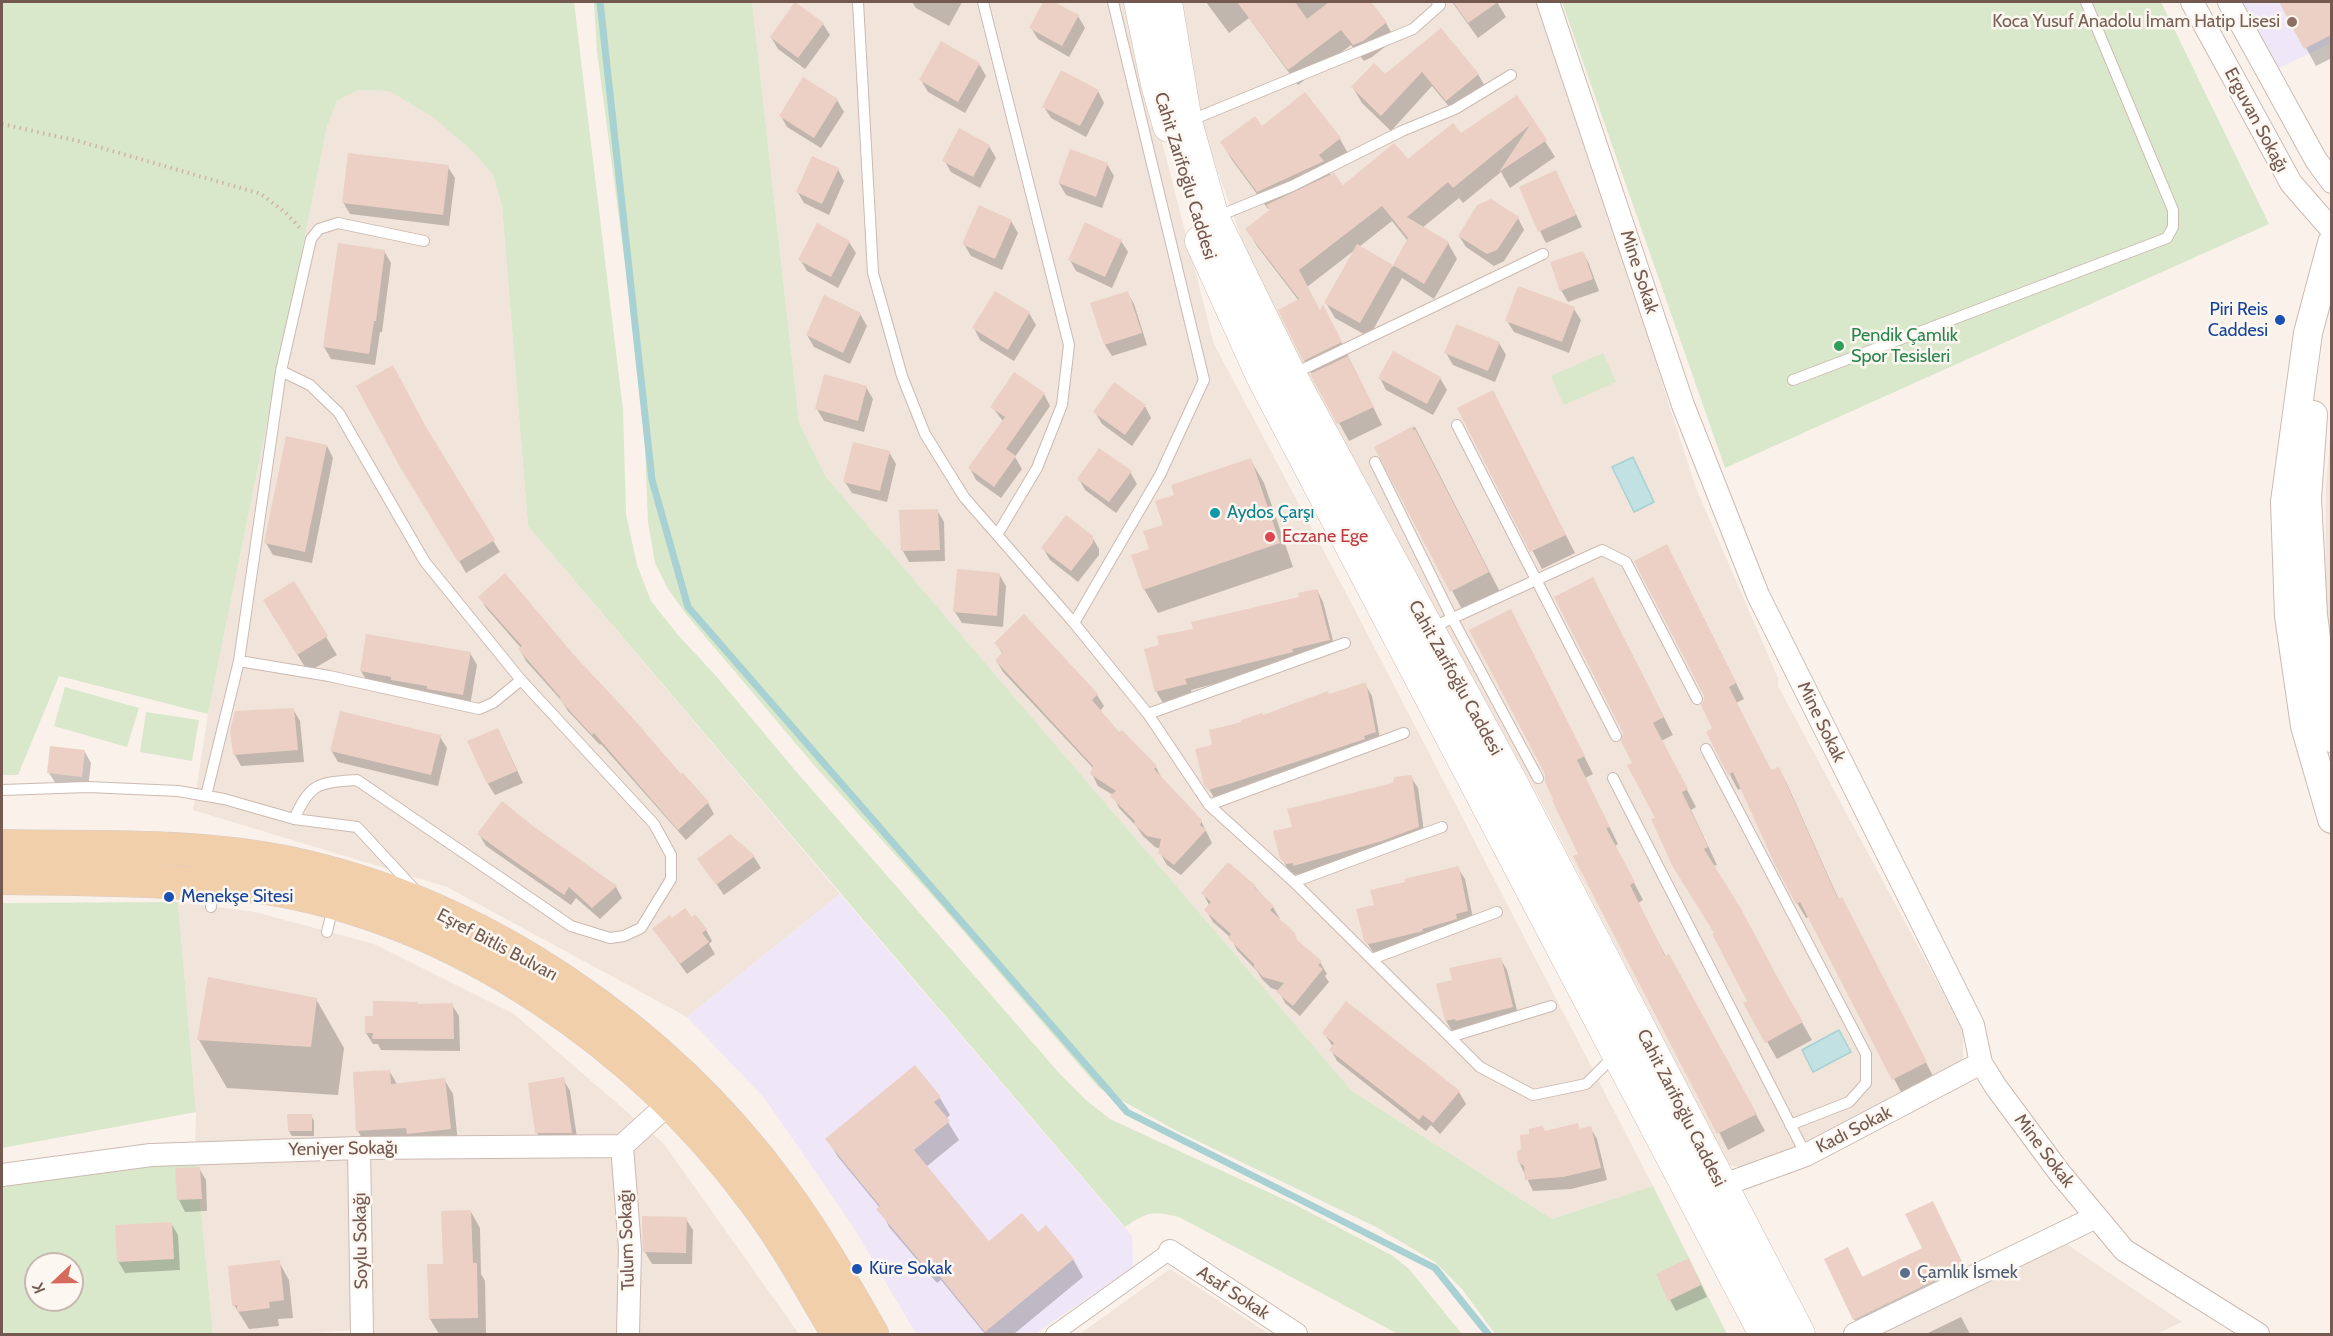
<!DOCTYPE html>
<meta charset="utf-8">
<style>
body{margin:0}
#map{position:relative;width:2333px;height:1336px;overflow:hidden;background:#faf2ea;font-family:Cabin,sans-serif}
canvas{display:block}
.frame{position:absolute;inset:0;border:3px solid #735950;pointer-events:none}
.north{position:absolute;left:24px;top:1252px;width:60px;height:60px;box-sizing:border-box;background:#fdf7f1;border:2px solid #c6b8b1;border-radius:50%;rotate:248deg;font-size:16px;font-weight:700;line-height:24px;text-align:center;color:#735950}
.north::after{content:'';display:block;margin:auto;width:21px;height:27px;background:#d66b5d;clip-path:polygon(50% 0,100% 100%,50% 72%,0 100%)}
</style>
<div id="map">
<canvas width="2333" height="1336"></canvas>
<div class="frame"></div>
<div class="north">K</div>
</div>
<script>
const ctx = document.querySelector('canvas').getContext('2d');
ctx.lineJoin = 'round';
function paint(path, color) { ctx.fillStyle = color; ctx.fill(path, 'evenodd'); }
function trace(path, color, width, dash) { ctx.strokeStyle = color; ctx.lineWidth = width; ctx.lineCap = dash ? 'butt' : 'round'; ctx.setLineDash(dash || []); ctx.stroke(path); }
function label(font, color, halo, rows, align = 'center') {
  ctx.font = font + ' Cabin,sans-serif'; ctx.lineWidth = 5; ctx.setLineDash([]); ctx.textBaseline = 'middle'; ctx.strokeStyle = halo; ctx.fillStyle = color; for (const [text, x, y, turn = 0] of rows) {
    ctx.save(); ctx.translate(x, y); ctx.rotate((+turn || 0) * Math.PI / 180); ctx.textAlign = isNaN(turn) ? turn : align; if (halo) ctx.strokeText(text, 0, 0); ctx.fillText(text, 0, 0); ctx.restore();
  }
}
const residential = new Path2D(`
 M752 2H1126L1214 344 1356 612 1653 1186 1552 1219 1352 1091 826 477 799 422Z
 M1180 2H1538L1625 258 1668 402 1696 488 1778 678V686L1963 1030V1065L1869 1113 1749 1169 1729 1165 1540 799 1263 300 1203 129Z
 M358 90 389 91 434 118 473 152 493 175 502 206 528 526 840 894 687 1017 447 887 193 810 208 714 327 127 337 101Z
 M2331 425V644L2325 609 2326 487Z
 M178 902 255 912 374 944 514 1014 664 1144 799 1334H353V1330L301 1334H213L195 1150 196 1112Z
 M2065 1243 2182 1322 2156 1334H1862Z
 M1170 1269 1269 1334H1080Z`);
const education = new Path2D(`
 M2243 2H2331V43L2277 69Z
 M840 894 1132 1236 1133 1267 1035 1334H916L852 1225 765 1099 687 1017Z`);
const green = new Path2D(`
 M2 2H574L623 410 626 514 637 565 651 601 678 635 717 677 794 769 1060 1074 1086 1100 1110 1119 1296 1205 1393 1256 1409 1269 1462 1334H1398L1179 1217C1152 1211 1149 1211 1125 1227L528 526 502 206 493 175 473 152 434 118 389 91 358 90 337 101 327 127 208 714 59 676 18 775H2Z
 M594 2H752L799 422 826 477 1352 1091 1552 1219 1653 1186 1727 1334H1495L1462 1289 1435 1262 1376 1227 1177 1131 1099 1088 938 902 813 764 686 614 668 589 655 563 648 522 643 399 597 52Z
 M1562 2H2161L2269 224 1725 468Z
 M1603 353 1616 382 1564 405 1551 376Z
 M65 687 139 708 127 747 54 726Z
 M146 712 199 720 192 761 140 752Z
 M178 902 196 1112 2 1148V903Z
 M195 1150 213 1334H5L2 1325V1182ZM36 1264H72V1300H36Z`);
const water = new Path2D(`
 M1633 457 1654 502 1634 512 1612 467Z
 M1839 1030 1851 1052 1813 1072 1802 1050Z`);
const shadow = new Path2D(`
 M912 2H962L949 26 916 8Z
 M1045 2H1051L1078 16 1085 28 1069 57 1038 39 1031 28Z
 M1206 2H1259L1268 14 1284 2H1369L1386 23 1395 39 1372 57 1364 61 1351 45 1298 85 1249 18 1229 33Z
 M1452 2H1497L1506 17 1478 38Z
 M2281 2H2332V58L2316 66Z
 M823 24 830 35 805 69 778 49 771 37Z
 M1441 30 1478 74 1487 90 1456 115 1432 86 1391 131 1362 103 1353 88 1385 76Z
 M979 64 986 76 965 113 928 92 921 80Z
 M1098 91 1104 103 1086 137 1051 118 1044 107Z
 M1305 94 1340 139 1350 157 1329 173 1343 187 1408 162 1461 135 1517 97 1555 157 1510 188 1501 172 1463 203 1459 198 1422 228 1448 243 1457 259 1434 299 1402 278 1369 337 1335 318 1326 303 1356 249 1307 287 1320 312 1332 323 1382 425 1349 441 1304 360 1299 301 1257 246 1247 229 1275 206 1268 209 1232 160 1222 143 1262 128ZM1392 221 1408 241 1393 267 1359 247Z
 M837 100 844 112 821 148 787 127 781 116Z
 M989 146 996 158 980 188 951 172 944 160Z
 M1107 164 1114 176 1102 208 1066 195 1059 183Z
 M448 167 455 178 449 226 350 214 343 202Z
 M838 169 844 181 829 215 804 203 797 191Z
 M1556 172 1582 227 1546 243 1540 231Z
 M1518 218 1524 230 1504 261 1494 266 1466 247 1459 236Z
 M1011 221 1018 233 1002 270 971 256 964 244Z
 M1121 241 1128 252 1112 288 1076 271 1070 260Z
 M849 242 856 253 838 288 807 271 800 259Z
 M384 251 391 263 382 332H380L375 365 331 359 324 347Z
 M1583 253 1589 264 1599 291 1568 302 1561 290Z
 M1127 292 1134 304 1147 345 1112 356 1105 345 1092 304Z
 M1574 309 1581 320 1569 353 1514 332 1507 321Z
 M1029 313 1036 325 1014 361 980 340 974 328Z
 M860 314 867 326 850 364 814 347 807 335Z
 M1499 343 1506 355 1495 382 1453 365 1446 353Z
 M1380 378H1440L1447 390 1433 415 1386 390Z
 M358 386 430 436 500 552 466 573Z
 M866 387 873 399 864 432 824 421 817 409Z
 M1493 392 1575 553 1542 569 1459 409Z
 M1044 394 1050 406 1015 457 1022 469 1001 498 976 480 970 468 1003 421 992 407Z
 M1145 406 1151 418 1132 446 1102 424 1095 412Z
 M1415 427 1502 596 1465 615 1376 447Z
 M327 446 333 458 312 563 273 555 266 543Z
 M889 452 896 464 887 502 852 493 845 482Z
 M1250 459 1264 483 1293 567 1158 613 1144 589 1151 550 1165 525 1176 496Z
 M1130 472 1137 484 1116 513 1085 490 1079 479Z
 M937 510 944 522 945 561 909 562 903 551Z
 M1092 537 1099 549V555L1078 582 1050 560 1043 548Z
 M1675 561 1744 699 1736 703 1772 772 1779 769 1787 784 1839 900 1850 914 1934 1078 1902 1094 1809 917 1806 918 1797 903 1742 788 1738 790 1708 733 1714 729Z
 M999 574 1006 586 1003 627 962 623 955 612Z
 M293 583 337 655 308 672 275 618Z
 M1317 590 1323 602 1336 652 1191 690 1192 695 1163 703 1156 691 1160 646 1195 630 1301 598Z
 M1602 596 1673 735 1661 741 1696 807 1691 810 1717 865 1713 866 1812 1040 1777 1059 1745 1003 1749 1001 1657 818 1634 763 1624 732Z
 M480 598 572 655 681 776 708 803 714 814 686 840 601 744 600 745 568 711 561 700 526 661 520 650 521 648 487 609Z
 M1520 628 1593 774 1585 778 1618 844 1615 846 1643 900 1638 903 1666 957 1678 972 1765 1131 1728 1150 1580 854 1546 774Z
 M996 643 1097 695 1104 706 1100 711 1119 734 1156 767 1162 779 1201 821 1212 843 1181 875 1167 865 1160 853 1161 849 1155 847 1143 836 1137 827 1119 808 1113 795 1098 786 1092 774 1094 769 1003 672 996 660 1003 654Z
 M470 653 477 665 470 706 368 683 361 671Z
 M1365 684 1372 696 1381 744 1370 748V751L1368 752 1216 801 1206 784 1214 746 1262 716Z
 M293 709 300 721 304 762 241 766 235 755Z
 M498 729 523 783 495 795 488 784Z
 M440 737 447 748 438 786 338 762 331 750Z
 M85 752 91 763 88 788 56 784 49 773Z
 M1411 777 1418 788 1425 839 1389 852 1301 877 1300 874 1293 875 1289 871 1282 859 1293 828Z
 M479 834 616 887 622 898 600 919 576 898 571 905 486 846Z
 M730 836 754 857 761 868 724 895 699 859Z
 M1458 868 1465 879 1474 923 1462 926 1463 931 1375 955 1365 940 1376 906Z
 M1255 887 1273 907 1280 919 1278 920 1299 944 1320 962 1327 974 1325 976 1329 982 1300 1016 1285 1003 1279 991 1271 988 1262 979 1257 971 1237 950 1231 938 1213 922 1206 910 1209 905 1203 893Z
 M672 920 706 930 712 941 709 944 715 954 687 974 654 929Z
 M1500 958 1507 970 1519 1018 1453 1032 1446 1021 1454 981Z
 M316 999 344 1048 338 1095 227 1088 199 1040Z
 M1346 1004 1459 1092 1466 1104 1440 1134 1431 1125 1426 1131 1337 1061 1331 1050 1333 1047 1324 1033Z
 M452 1005 459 1016 460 1051 381 1050 378 1044H373L366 1033 374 1017 418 1006Z
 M390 1072 397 1084 444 1079 453 1094 458 1143 366 1146 358 1131Z
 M563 1079 570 1091 578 1144H544L537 1133Z
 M940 1098 950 1115 946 1119 959 1140 926 1167 989 1243 1038 1234 1073 1259 1083 1277 1014 1334H985L941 1280 937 1283 889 1227 880 1208 838 1157 827 1139Z
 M311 1115 314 1121V1136H292L289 1131V1116Z
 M1577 1125 1580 1130 1590 1127 1597 1139 1607 1180 1571 1189 1533 1191 1519 1162 1523 1150 1545 1133Z
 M199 1168 206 1180 207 1211 185 1212 179 1200 177 1169Z
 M1933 1203 1973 1284 1863 1334 1854 1319 1848 1249 1863 1278 1924 1249Z
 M471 1212 480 1228 481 1274 485 1281 486 1334H439L430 1319 429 1266 445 1265Z
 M686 1219 693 1230 692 1264H652L645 1252Z
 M171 1223 178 1235 180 1270 125 1273 118 1261Z
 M279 1262 289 1280 293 1318 278 1319 279 1326 249 1329 234 1305Z
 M1695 1272 1707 1297 1676 1311 1670 1300Z
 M1961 1317 1970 1334H1926Z`);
const stream = new Path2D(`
 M600 2 652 480 688 607 1127 1112 1435 1268 1488 1334`);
const building = new Path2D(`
 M795 2 824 23 798 58 770 37Z
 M1043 2H1054L1079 15 1062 46 1029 28Z
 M1237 2H1295L1307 19 1329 2H1371L1387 22 1363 41 1353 45 1341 30 1288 70Z
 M1453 2H1498L1468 23Z
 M2279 2H2331V35L2304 49Z
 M1441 28 1479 74 1446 101 1422 72 1381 116 1351 87 1374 63 1385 74Z
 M941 41 980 63 958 102 919 80Z
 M1061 70 1099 90 1080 126 1042 107Z
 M803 77 838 99 814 138 779 116Z
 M1305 92 1341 138 1319 155 1324 161 1257 192 1220 142 1255 116 1262 126Z
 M1517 95 1547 140 1499 172 1530 125 1453 188 1448 182 1407 217 1449 242 1424 284 1393 265 1408 238 1382 206 1299 270 1320 310 1323 304 1342 342 1303 361 1278 310 1299 299 1245 229 1270 210 1266 205 1334 173 1343 185 1394 143 1408 159 1453 123 1461 133Z
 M959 128 990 145 973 177 942 161Z
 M1070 149 1108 163 1096 197 1058 183Z
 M348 153 449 165 443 215 342 203Z
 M812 156 839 168 822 204 796 192Z
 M1556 170 1576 215 1538 232 1519 187Z
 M1491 199 1519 217 1497 250 1487 254 1458 236 1477 205Z
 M979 205 1012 220 995 259 962 244Z
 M1085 222 1122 240 1105 277 1068 260Z
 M817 223 850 241 831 277 798 260Z
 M338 243 385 250 376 321H374L369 354 323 347Z
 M1357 244 1393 265 1360 323 1324 303Z
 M1583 251 1593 279 1560 291 1550 262Z
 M1518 286 1575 307 1562 342 1505 321Z
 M995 291 1030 312 1008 350 972 328Z
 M1128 291 1142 333 1104 345 1090 303Z
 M824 295 861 313 843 353 806 335Z
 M1456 324 1500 342 1488 371 1444 353Z
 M1393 351 1441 377 1427 404 1378 378Z
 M1348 356 1374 407 1337 424 1310 374Z
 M393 365 426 427 495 540 458 562 400 467 356 386Z
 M1014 372 1045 393 1006 449 1016 456 994 487 968 468 1005 417 990 407Z
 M824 374 867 386 858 421 815 409Z
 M1114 382 1146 405 1125 435 1093 412Z
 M1493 390 1566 535 1530 552 1457 408Z
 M1415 425 1412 431 1415 429 1489 572 1450 592 1374 447Z
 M286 436 327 445 305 552 264 543Z
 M853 442 890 451 880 491 843 482Z
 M1099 448 1132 471 1109 502 1077 479Z
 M1251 458 1280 543 1143 590 1131 555 1149 549 1143 531 1163 525 1155 501 1174 495 1171 485Z
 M938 509 940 550 901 551 899 510Z
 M1066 515 1093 536V543L1071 571 1041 548Z
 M1667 544 1736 683 1729 687 1771 770 1779 767 1838 899 1842 897 1927 1062 1892 1080 1800 902 1796 904 1776 867 1733 772 1728 775 1706 732 1712 728 1701 705 1704 700V696L1634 561Z
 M957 569 1000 573 997 616 953 612Z
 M505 573 573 654 631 716 681 774 682 772 709 802 678 830 594 733 592 735 559 699 561 698 518 649 522 646 478 597Z
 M1593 577 1664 717 1653 723 1688 789 1682 792 1708 847 1704 849 1740 907 1780 982 1803 1022 1765 1043 1743 1003 1747 1001 1712 934 1714 933 1673 867 1651 819 1655 818 1627 765 1632 763 1621 741 1623 733 1554 597Z
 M294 581 328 636 297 655 263 600Z
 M1317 589 1330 640 1292 649 1293 652 1185 679 1187 684 1155 692 1144 649 1159 645 1157 636 1193 629 1191 622 1299 597 1298 593Z
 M1511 609 1585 756 1577 760 1610 827 1606 828 1635 882 1630 885 1665 956 1669 954 1757 1114 1717 1134 1573 856 1578 854 1552 800 1553 799 1545 782V774L1469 630Z
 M1024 614 1098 694 1092 700 1119 732 1122 730 1157 766 1154 769 1202 820 1200 825 1206 830 1174 865 1158 853 1161 839 1147 836 1134 824 1135 821 1110 796 1116 791 1090 774 1093 766 995 660 1003 652 994 643Z
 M366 634 471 652 463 695 427 689V686L391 680V677L360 671Z
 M1366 682 1376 732 1364 736 1365 739 1232 783 1208 790 1204 785 1195 749 1212 745 1209 730 1242 722 1241 720 1262 713 1263 715 1328 691 1329 694Z
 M294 708 298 750 233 755 230 731 235 711Z
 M340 711 441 735 431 775 330 751Z
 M498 728 517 771 487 784 467 741Z
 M50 746 85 750 82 777 47 773Z
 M1412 775 1419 827 1382 841 1293 866V863L1286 864 1280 859 1273 831 1292 827 1287 809 1393 783 1394 777Z
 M502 801 533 826 617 886 592 908 569 887 564 895 510 858 477 834Z
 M730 834 755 856 716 885 697 859Z
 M1228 862 1256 886 1254 887 1274 906 1270 910 1295 933 1297 940 1322 961 1318 965 1323 969 1293 1006 1276 992 1284 983 1263 977 1254 967V964L1228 938 1231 934 1204 910 1211 902 1201 893Z
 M1459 866 1468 911 1456 914 1457 919 1422 929 1423 931 1374 943 1367 944 1364 941 1356 909 1374 905 1370 890 1405 882 1404 879Z
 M685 908 692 917 695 914 707 929 702 933 709 942 680 964 652 929 670 915 672 918Z
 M1501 957 1513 1007 1456 1021 1455 1019 1445 1021 1436 984 1452 980 1449 968Z
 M208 977 317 998 311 1047 197 1040Z
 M373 1001 418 1002V1004L453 1003 454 1039H372L373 1033H365V1016H373Z
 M1346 1001 1460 1091 1433 1123 1423 1115 1419 1120 1329 1050 1334 1043 1322 1033Z
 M915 1065 941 1097 934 1102 950 1121 914 1150 989 1241 1022 1213 1038 1232 1046 1225 1074 1259 985 1332 929 1263 925 1267 892 1228 876 1209 880 1206 825 1139Z
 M390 1070 391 1084 445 1078 451 1129 407 1134 406 1128 356 1131 353 1072Z
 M564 1077 572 1133H535L528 1083Z
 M287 1114H312V1131H288Z
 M1578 1123 1579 1129 1591 1126 1601 1168 1563 1177 1525 1180 1524 1166 1518 1162 1517 1151 1521 1149 1520 1135 1529 1134V1129L1542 1126 1545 1131Z
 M200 1167 202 1199 177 1200 175 1168Z
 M1933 1201 1964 1266 1853 1320 1824 1259 1848 1247 1862 1277 1922 1248 1905 1214Z
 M471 1210 473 1263H477L478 1318 429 1319 427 1264H443L441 1211Z
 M642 1216 687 1217 686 1253 643 1252Z
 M172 1222 174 1259 117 1262 115 1225Z
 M1689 1258 1701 1285 1668 1301 1656 1274Z
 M280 1260 284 1300 269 1302 270 1308 237 1312V1305L232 1306 228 1266Z`);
const path = new Path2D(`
 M2 124 78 141 261 194 286 213 300 228`);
const service = new Path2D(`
 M858 2 873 273 902 376 925 434 964 497 1074 623 1148 714 1209 805 1294 882 1480 1067 1533 1095 1586 1084 1616 1054
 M983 2 1069 345 1062 405 1037 468 997 535
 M1189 121 1413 29 1440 5 1437 2
 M1216 217 1292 186 1402 131 1455 109 1511 75
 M281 371 310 385 339 413 425 562 521 680 654 824 671 855V879L641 928 624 936 610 938 571 926 357 780C318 783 311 782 294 819
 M1293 374 1543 254
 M1793 380 2167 238 2173 227V210L2086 2
 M1457 425 1616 736
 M1375 462 1452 618 1538 778
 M1074 623 1160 475 1204 380 1113 2
 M1431 628 1602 550 1626 562 1697 699
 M239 661 329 676 479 709 493 703 521 680
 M1148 714 1345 643
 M1706 749 1866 1054V1083L1849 1102 1790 1125
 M1613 778 1806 1155
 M2 790 88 787 178 791 224 799 294 819 357 827 417 892
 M206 796 239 661 281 371 311 239 319 229 338 223 424 241
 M1209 805 1404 733
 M1294 882 1442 827
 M211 907 213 887
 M327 932 333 906
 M1372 959 1497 912
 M1450 1037 1551 1006`);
const pedestrian = new Path2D(`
 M1054 1334 1170 1251`);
const minor = new Path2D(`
 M1548 2 1683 405 1758 595 1973 1025 1981 1063 1996 1087 2059 1172 2124 1250 2258 1334
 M2192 2 2291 183 2332 230
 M2229 2 2316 160 2332 182
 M622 1146 630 1249 628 1334
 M359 1148 362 1334
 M2 1175 151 1155 359 1148 622 1146 678 1095
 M1721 1186 1806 1155 1981 1063
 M1170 1251 1296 1334
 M1855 1334 2096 1217`);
const tertiary = new Path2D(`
 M2332 243 2308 333 2285 502 2289 616 2305 726 2332 819
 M2313 415 2307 498 2313 615 2327 722 2332 738`);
const secondary = new Path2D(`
 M1140 2 1157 84 1169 126
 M1166 2 1186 122 1213 218 1290 375 1510 780 1799 1334
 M1201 241 1262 376 1765 1334`);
const primary = new Path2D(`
 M2 846C97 848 195 843 289 863 483 904 666 1030 782 1189 816 1235 844 1285 872 1334
 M2 878C63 879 124 879 185 883 212 884 240 884 267 888 460 920 639 1045 754 1200 786 1242 811 1289 838 1334`);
const markers = [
 [2292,22,6,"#8d6e63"],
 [2280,320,6,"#1a4fb4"],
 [1839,346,6,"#2e9e5b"],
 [1215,513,6,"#0f9aa8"],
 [1270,537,6,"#e0444e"],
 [169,897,6,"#1a4fb4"],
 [857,1269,6,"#1a4fb4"],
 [1905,1273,6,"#5c6f8a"]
];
const educationNames = [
 ["Koca Yusuf Anadolu İmam Hatip Lisesi",2280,22]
];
const streetNames = [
 ["Erguvan Sokağı",2256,120,62],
 ["Cahit Zarifoğlu Caddesi",1185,176,73],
 ["Mine Sokak",1639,272,72],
 ["Cahit Zarifoğlu Caddesi",1455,678,61],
 ["Mine Sokak",1821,722,64],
 ["Eşref Bitlis Bulvarı",497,945,28],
 ["Cahit Zarifoğlu Caddesi",1681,1108,63],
 ["Kadı Sokak",1854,1130,-27],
 ["Yeniyer Sokağı",343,1149,-1],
 ["Mine Sokak",2044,1151,53],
 ["Tulum Sokağı",627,1240,-92],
 ["Soylu Sokağı",361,1241,-91],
 ["Asaf Sokak",1233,1293,33]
];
const transitNames = [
 ["Piri Reis",2268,310,"right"],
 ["Caddesi",2268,331,"right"],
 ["Menekşe Sitesi",181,897],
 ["Küre Sokak",869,1269]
];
const leisureNames = [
 ["Pendik Çamlık",1851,336],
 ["Spor Tesisleri",1851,357]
];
const cultureNames = [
 ["Aydos Çarşı",1227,513]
];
const healthNames = [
 ["Eczane Ege",1282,537]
];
const serviceNames = [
 ["Çamlık İsmek",1917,1273]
];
paint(residential, '#f1e4da');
paint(education, '#efe7f7');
paint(green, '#d9e7ca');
paint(water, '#c1e1e2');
trace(water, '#a8d1d3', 1.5);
paint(shadow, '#0003');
trace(stream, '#a8d1d3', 7);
paint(building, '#edd0c5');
trace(service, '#ccbab1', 12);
trace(pedestrian, '#ccbab1', 18);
trace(minor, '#ccbab1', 24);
trace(tertiary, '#ccbab1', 30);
trace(secondary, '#d0bcb2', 33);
trace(primary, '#d5cdca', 34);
trace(path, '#d2b3a8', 4, [1.5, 4.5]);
trace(service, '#fff', 10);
trace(pedestrian, '#fff', 16);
trace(minor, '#fff', 22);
trace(tertiary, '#fff', 28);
trace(secondary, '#fff', 32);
trace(primary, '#f1cfab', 33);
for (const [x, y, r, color] of markers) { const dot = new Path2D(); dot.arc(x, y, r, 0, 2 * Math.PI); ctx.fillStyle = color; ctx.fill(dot); trace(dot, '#fdf7f1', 2); }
label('18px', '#785e54', '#fdf7f1', educationNames, 'right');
label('18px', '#735950', '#fdf7f1', streetNames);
label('18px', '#164399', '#fdf7f1', transitNames, 'left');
label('18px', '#27864d', '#fdf7f1', leisureNames, 'left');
label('18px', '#0d838f', '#fdf7f1', cultureNames, 'left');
label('18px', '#be3a42', '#fdf7f1', healthNames, 'left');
label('18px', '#4e5e75', '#fdf7f1', serviceNames, 'left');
</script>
